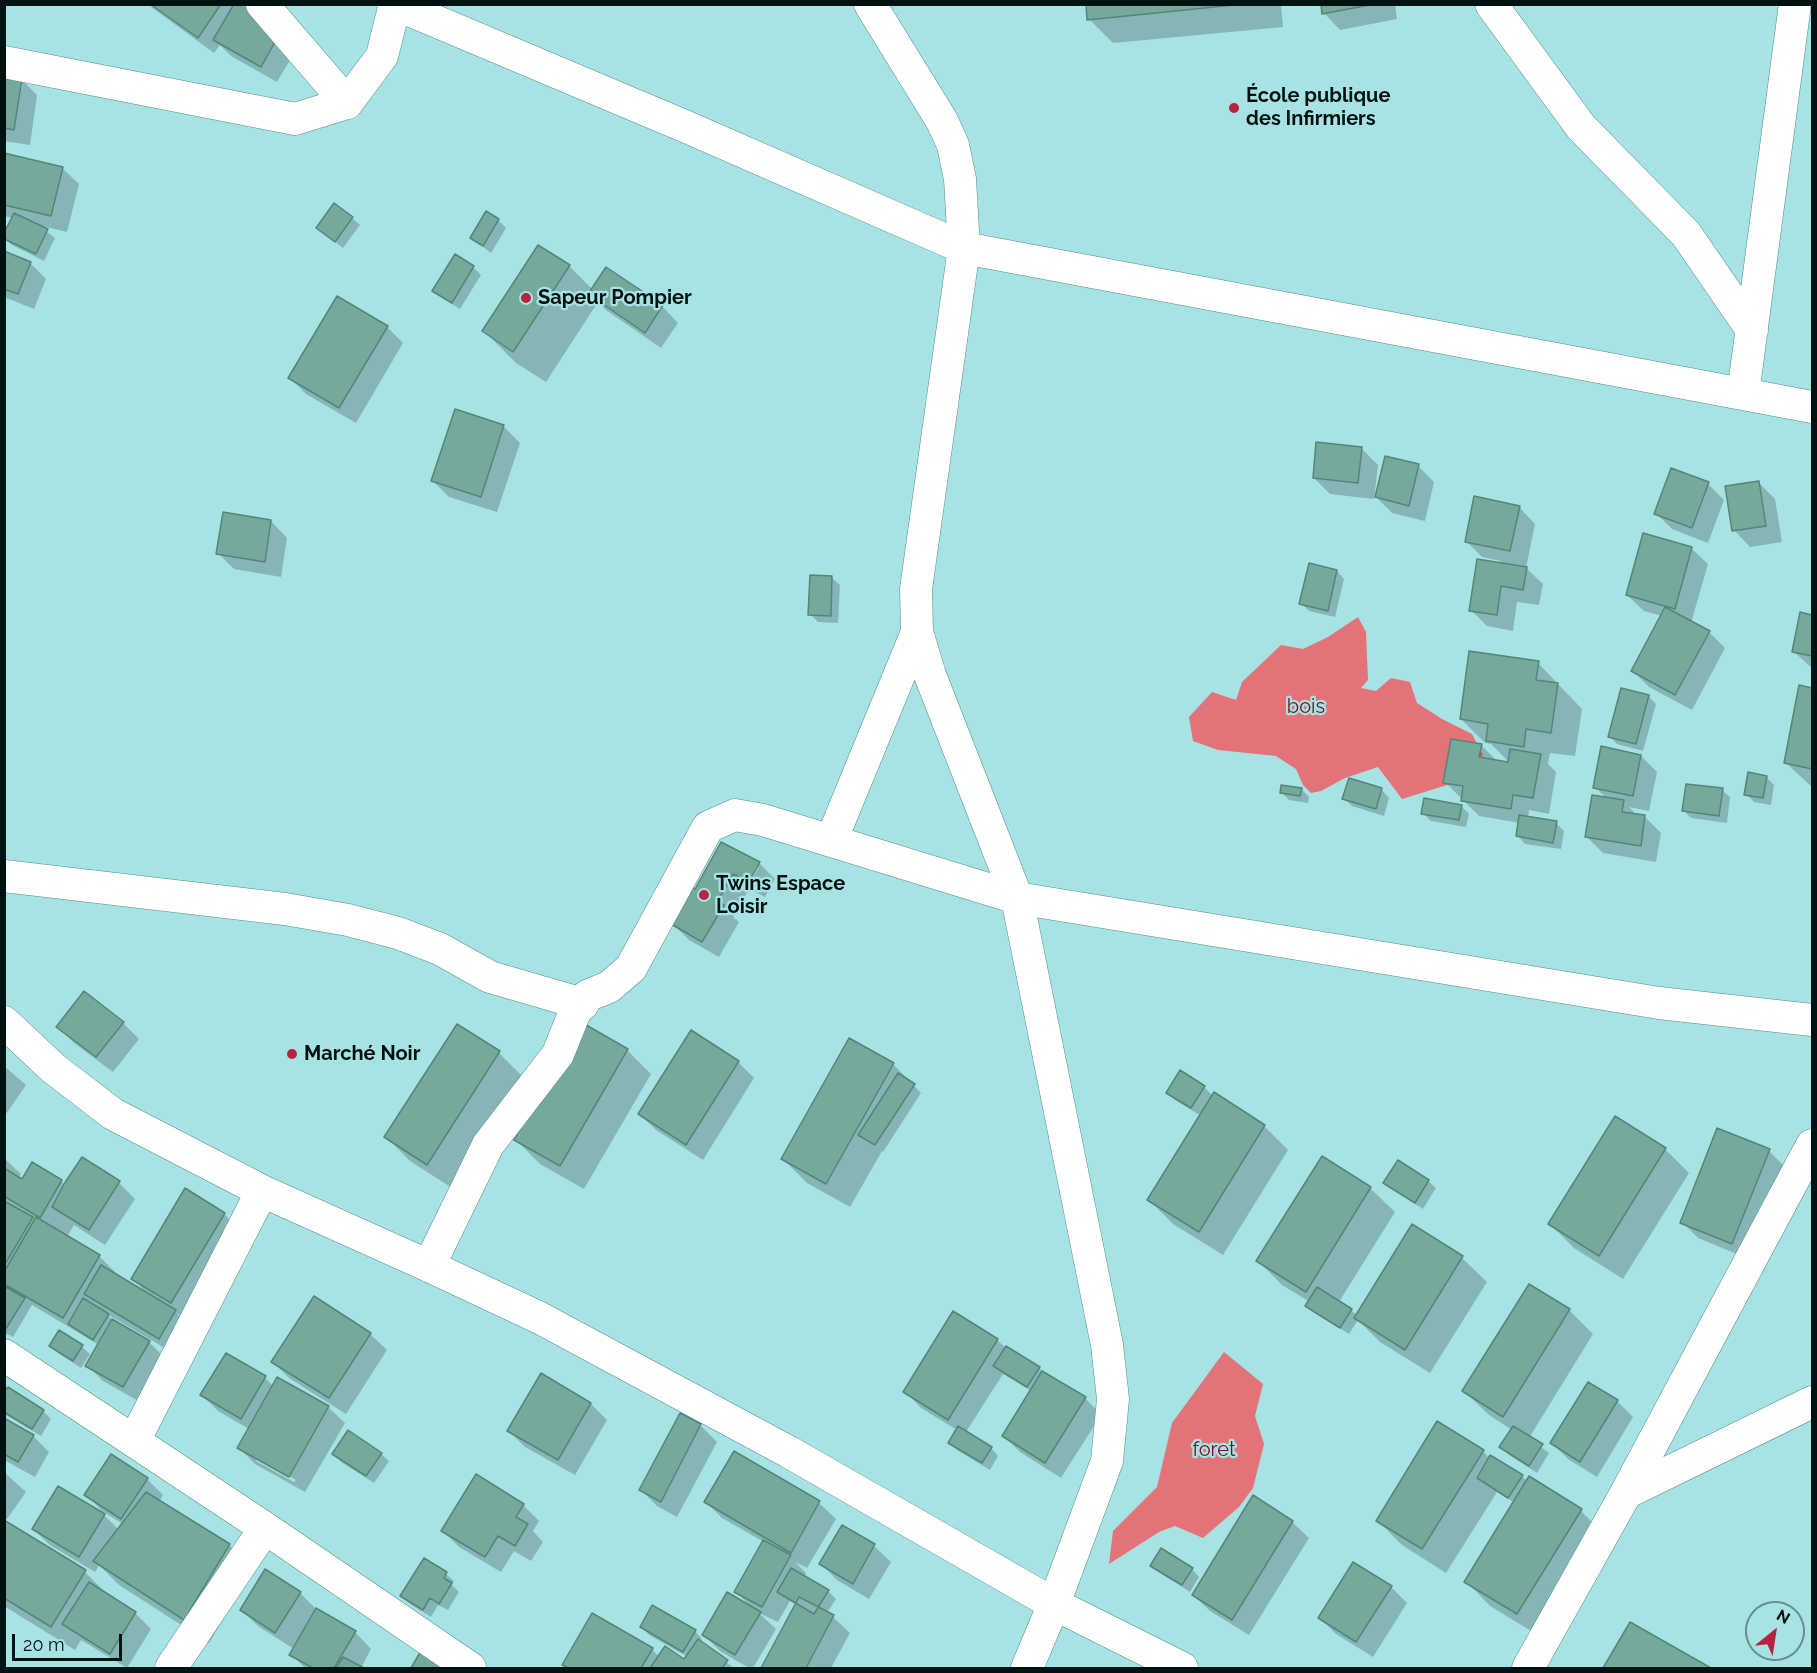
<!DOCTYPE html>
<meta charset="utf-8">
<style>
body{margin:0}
#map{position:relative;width:1817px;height:1673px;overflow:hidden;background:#a8e3e4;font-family:Raleway,sans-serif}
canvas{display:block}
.frame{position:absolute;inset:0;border:6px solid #001112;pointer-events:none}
.north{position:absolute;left:1745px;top:1601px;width:60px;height:60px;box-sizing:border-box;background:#a8e3e4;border:2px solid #658f90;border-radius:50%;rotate:30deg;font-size:16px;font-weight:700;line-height:24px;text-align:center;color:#001112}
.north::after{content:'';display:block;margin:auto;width:21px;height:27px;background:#b5233d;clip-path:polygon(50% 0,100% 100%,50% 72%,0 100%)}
.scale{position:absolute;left:12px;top:1634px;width:110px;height:27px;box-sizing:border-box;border:3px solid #001112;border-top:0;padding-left:8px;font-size:18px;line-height:21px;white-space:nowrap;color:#001112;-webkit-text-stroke:4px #a8e3e4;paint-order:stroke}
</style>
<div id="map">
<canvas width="1817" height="1673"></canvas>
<div class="frame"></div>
<div class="north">N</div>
<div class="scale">20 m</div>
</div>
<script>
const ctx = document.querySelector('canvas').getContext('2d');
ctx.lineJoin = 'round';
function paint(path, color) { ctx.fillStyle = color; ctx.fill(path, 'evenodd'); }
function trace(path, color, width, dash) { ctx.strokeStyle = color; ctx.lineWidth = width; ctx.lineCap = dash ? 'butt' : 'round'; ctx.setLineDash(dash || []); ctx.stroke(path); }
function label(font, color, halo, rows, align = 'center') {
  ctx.font = font + ' Raleway,sans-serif'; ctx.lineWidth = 4.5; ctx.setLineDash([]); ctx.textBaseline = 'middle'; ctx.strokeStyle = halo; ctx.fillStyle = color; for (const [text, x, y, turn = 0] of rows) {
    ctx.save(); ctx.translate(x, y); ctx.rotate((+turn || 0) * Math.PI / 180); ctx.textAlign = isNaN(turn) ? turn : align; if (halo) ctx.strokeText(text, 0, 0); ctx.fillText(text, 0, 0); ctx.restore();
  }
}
const forest = new Path2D(`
 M1358 617 1366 632 1368 680 1361 688 1376 691 1391 678 1410 682 1417 703 1442 719 1472 734 1483 755 1460 781 1402 799 1378 767 1345 778 1321 791 1311 793 1303 785 1296 769 1276 756 1218 750 1193 741 1189 717 1212 692 1236 700 1242 682 1281 645 1303 649 1328 637Z
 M1224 1352 1263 1384 1255 1416 1264 1444 1253 1488 1239 1507 1203 1538 1175 1526 1159 1532 1109 1564 1113 1531 1157 1487 1172 1423Z`);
const shadow = new Path2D(`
 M147 4H264L305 35 277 82 231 56 220 45 214 53Z
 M1087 4H1281L1283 27 1113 43 1089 19Z
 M1322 4H1395L1397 19 1340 30 1324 13Z
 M4 76 21 79 37 95 30 145 4 141Z
 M4 154 62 168 79 184 67 232 38 225 55 238 44 261 12 245 4 238 13 218 4 216Z
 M352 218 360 225 343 248 318 228Z
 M498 220 506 228 491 253 472 238Z
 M539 247 569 266 593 290 662 306 678 323 661 348 606 310 598 302 546 382 516 363 484 331Z
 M4 253 30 263 46 279 34 309 4 297Z
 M473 267 481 275 460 309 442 298 434 291Z
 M338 298 387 327 403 343 356 423 306 394 290 378Z
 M503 426 520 443 497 512 449 497 433 481Z
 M1361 448 1378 465 1374 499 1330 494 1314 478Z
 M1418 466 1434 482 1425 521 1392 513 1375 496Z
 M1759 483 1775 499 1782 542 1750 547 1734 530Z
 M1708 484 1724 500 1708 543 1672 529 1656 513Z
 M1519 507 1535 524 1526 568 1543 584 1539 605 1517 602 1513 631 1487 626 1471 610 1501 561 1482 557 1466 541Z
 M271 521 287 538 281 577 234 569 218 553Z
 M1691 548 1708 564 1691 623 1709 632 1725 648 1692 710 1649 687 1633 671 1662 616 1644 611 1627 595Z
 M1337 571 1344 579 1335 617 1309 611 1301 603Z
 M832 578 840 585 838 623 818 622 810 614Z
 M1801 614 1812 616V668L1794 652Z
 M1538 663 1582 709 1575 756 1550 753 1548 764 1556 772 1549 814 1529 810 1528 818 1556 823 1564 831 1561 849 1525 844 1518 836 1520 823 1479 816 1445 782 1481 745 1498 762 1512 765 1491 744 1485 743 1461 719Z
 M1800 687 1812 689V787L1786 763Z
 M1648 696 1656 704 1643 751 1617 744 1609 736Z
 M1641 756 1657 772 1649 811 1629 807 1638 816 1645 817 1661 833 1656 862 1603 853 1587 837 1606 798 1595 787Z
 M1766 777 1774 785 1771 805 1754 802 1746 794Z
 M1350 780 1382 790 1389 798 1384 816 1352 806 1344 798Z
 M1301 789 1309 797 1308 803 1289 800 1281 792Z
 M1722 790 1730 797 1727 823 1691 818 1683 810Z
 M1461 806 1469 814 1466 827 1431 821 1423 813Z
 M721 844 759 863 775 879 765 897 749 889 733 917 739 922 719 957 689 940 673 924 696 891ZM755 867H759L746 889 744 888Z
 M123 1023 139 1039 113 1072 74 1043 58 1027Z
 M627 1050 651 1074 584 1189 540 1164 516 1140Z
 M499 1053 523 1077 452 1188 410 1161 386 1137Z
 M738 1062 754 1078 703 1160 656 1130 639 1114Z
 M893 1064 921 1093 883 1152 882 1151 850 1207 807 1183 783 1159Z
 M4 1066 26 1085 4 1117Z
 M1204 1087 1213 1096 1264 1126 1288 1150 1223 1255 1173 1224 1149 1200 1201 1116 1175 1100 1168 1093Z
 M1665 1149 1689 1173 1623 1279 1574 1248 1550 1224Z
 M1769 1151 1785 1167 1749 1259 1698 1238 1682 1222Z
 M4 1158 21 1174 18 1179 22 1181H61L65 1185 83 1159 119 1183 135 1199 105 1245 74 1225 67 1237 99 1256 115 1272 114 1274 146 1292 133 1279 224 1214 240 1230 188 1318 177 1313 191 1327 175 1354 107 1314 116 1323 149 1342 165 1358 140 1402 103 1381 87 1365 99 1345 32 1305 13 1337 4 1332Z
 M1428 1181 1436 1188 1423 1209 1393 1190 1385 1183Z
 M1370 1188 1395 1212 1339 1302 1357 1315 1412 1227 1462 1258 1487 1282 1430 1373 1380 1342 1358 1320 1349 1334 1315 1313 1307 1306 1310 1302 1282 1285 1258 1261Z
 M314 1298 370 1334 387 1350 346 1414 289 1378 273 1362Z
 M1569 1310 1593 1334 1529 1438 1549 1453 1537 1473 1509 1455 1501 1447 1512 1430 1489 1415 1464 1391Z
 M997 1340 1006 1348 1085 1398 1101 1415 1061 1478 1020 1452 1004 1436 1031 1391 1003 1374 966 1432 991 1448 998 1456 990 1470 957 1450 950 1442 957 1430 921 1408 905 1391Z
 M51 1346 82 1347 90 1354 81 1368 58 1353Z
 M541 1375 591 1404 607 1420 575 1475 525 1447 509 1431Z
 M265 1378 273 1386 328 1407 345 1423 305 1492 255 1464 239 1448 249 1429 218 1411 202 1395ZM256 1457 296 1480 294 1482 256 1461Z
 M8 1389 43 1411 51 1419 41 1436 4 1414V1395Z
 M1617 1401 1633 1417 1597 1477 1568 1459 1552 1443Z
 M681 1415 701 1426 717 1442 677 1517 657 1506 641 1490Z
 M4 1420 33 1436 49 1452 35 1477 4 1460Z
 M1483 1451 1490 1459 1522 1476 1528 1482 1581 1511 1605 1535 1541 1637 1490 1606 1466 1581 1515 1503 1497 1492 1446 1573 1402 1545 1378 1521Z
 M735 1453 819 1503 836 1519 807 1568 795 1562 806 1573 804 1577 828 1591 836 1599 827 1613 833 1617 850 1633 831 1668H763L796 1605 790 1601 778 1622 759 1613 776 1629 753 1668H749L720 1651 704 1635 751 1607 736 1592 764 1542 722 1518 706 1502Z
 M334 1454H381L389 1461 374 1483 341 1462Z
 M112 1456 147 1479 163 1495 159 1502 229 1545 254 1569 209 1643 119 1585 99 1565 95 1572 50 1545 33 1529 104 1515 119 1530 123 1524 102 1511 86 1494Z
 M4 1472 26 1492 7 1519 4 1517Z
 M1254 1498 1292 1522 1309 1538 1249 1635 1210 1611 1193 1595Z
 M523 1505 539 1521 533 1531 543 1542 531 1561 514 1551 501 1572 459 1547 443 1531Z
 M4 1522 85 1572 109 1596 135 1613 151 1629 127 1668 81 1640 75 1650 4 1606Z
 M842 1527 874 1546 891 1562 869 1599 837 1580 821 1564Z
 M1152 1566 1192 1569 1199 1577 1190 1592 1160 1573Z
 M446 1574 454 1581 452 1585 459 1592 448 1610 438 1605 431 1617 410 1604 402 1596Z
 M1391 1587 1407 1603 1373 1657 1336 1634 1320 1618Z
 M300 1593 316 1609 355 1632 371 1649 361 1668H305L291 1654 294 1649 258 1626 242 1610Z
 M1630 1624 1708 1668H1605Z
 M642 1627 695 1631 702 1639 700 1643 734 1668H568L564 1664 652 1649 659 1657 685 1661 688 1657 649 1635Z`);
const building = new Path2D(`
 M150 4H221L198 38Z
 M234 4H267L289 17 261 67 213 40Z
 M1086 4H1244L1087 20Z
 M1321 4H1375L1322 14Z
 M4 75 22 78 14 130 4 128Z
 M4 153 63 167 51 216 4 205Z
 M334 203 353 217 335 242 316 228Z
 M486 211 499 219 483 246 470 238Z
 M14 213 48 229 36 254 4 239V233Z
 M538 245 570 265 513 352 482 331Z
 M4 251 31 262 18 294 4 289Z
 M455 254 474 266 452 303 432 291Z
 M606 267 663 305 645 333 588 294Z
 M337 296 388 326 339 408 288 378Z
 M455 409 504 425 481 497 431 481Z
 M1316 442 1362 447 1358 483 1313 478Z
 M1385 456 1419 464 1409 506 1375 497Z
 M1671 468 1709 482 1692 528 1654 514Z
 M1759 481 1766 526 1732 531 1725 486Z
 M1474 496 1520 506 1510 551 1465 542Z
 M223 512 271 520 265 562 216 554Z
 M1643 533 1692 547 1675 609 1626 595Z
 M1477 559 1527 567 1523 590 1501 586 1497 615 1469 611Z
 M1309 563 1337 570 1328 611 1299 604Z
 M810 575 832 576 831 616 808 615Z
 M1665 607 1710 631 1675 695 1631 671Z
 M1800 612 1812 615V656L1792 652Z
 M1469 651 1539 661 1536 680 1558 683 1551 733 1526 729 1524 747 1486 741 1488 724 1460 719Z
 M1799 685 1812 688V769L1784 763Z
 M1621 688 1649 695 1636 744 1608 737Z
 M1451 739 1482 744 1479 757 1508 762 1510 749 1541 754 1533 798 1513 795 1511 809 1461 801 1463 786 1443 783Z
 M1601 746 1641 755 1633 796 1593 788Z
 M1748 772 1767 776 1763 798 1744 795Z
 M1349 778 1382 788 1376 809 1342 799Z
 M1686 784 1723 788 1719 816 1682 811Z
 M1281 785 1302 788 1300 796 1280 793Z
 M1592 795 1624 800 1622 812 1645 815 1641 846 1585 837Z
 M1424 798 1462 805 1459 820 1421 814Z
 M1519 815 1557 821 1553 843 1516 836Z
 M721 842 760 862 749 882 733 874 717 902 724 905 702 942 671 924 692 887 695 889Z
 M84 991 124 1022 96 1057 56 1027Z
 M581 1022 628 1049 560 1166 514 1140Z
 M457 1024 500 1051 427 1165 384 1137Z
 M691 1030 739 1061 686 1145 638 1114Z
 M849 1038 894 1063 826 1184 781 1159Z
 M1180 1070 1205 1086 1191 1108 1166 1093Z
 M898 1073 915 1084 875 1145 858 1135Z
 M1214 1092 1265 1125 1199 1232 1147 1200Z
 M1615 1116 1666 1148 1599 1256 1548 1224Z
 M1717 1128 1770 1149 1732 1244 1680 1223Z
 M1322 1156 1371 1187 1306 1292 1256 1261Z
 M82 1157 120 1181 89 1230 52 1207 64 1184Z
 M1398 1160 1429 1180 1415 1203 1383 1183Z
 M32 1162 62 1180 40 1218 4 1196V1168L22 1179Z
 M185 1188 225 1213 171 1303 131 1279Z
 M4 1201 33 1217 4 1266Z
 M36 1217 100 1255 63 1318 4 1284V1272Z
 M1412 1224 1463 1256 1405 1350 1354 1318Z
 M101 1265 176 1310 159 1339 84 1294Z
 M1529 1284 1570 1309 1503 1417 1462 1391Z
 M4 1286 25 1298 5 1330H4Z
 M1317 1287 1352 1309 1340 1328 1305 1306Z
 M314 1296 371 1333 329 1398 271 1362Z
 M83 1298 109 1314 93 1340 68 1324Z
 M953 1311 998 1339 948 1420 903 1392Z
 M112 1319 150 1341 123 1387 85 1366Z
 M59 1330 83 1345 73 1361 49 1346Z
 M1006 1346 1040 1367 1027 1387 993 1366Z
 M226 1353 266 1376 241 1419 200 1395Z
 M1042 1371 1086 1397 1045 1463 1002 1436Z
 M541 1373 591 1403 558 1460 507 1431Z
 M277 1377 329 1406 289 1477 237 1448Z
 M1588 1382 1618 1400 1580 1462 1550 1443Z
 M8 1387 44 1410 32 1429 4 1412V1392Z
 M680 1413 701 1424 661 1502 639 1490Z
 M4 1418 34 1435 18 1462 4 1454Z
 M1437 1421 1484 1450 1422 1549 1376 1521Z
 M958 1426 992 1447 982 1463 948 1443Z
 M1513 1426 1543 1444 1529 1466 1499 1447Z
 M348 1430 382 1453 366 1476 332 1454Z
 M734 1451 820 1501 791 1553 704 1502Z
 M111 1454 148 1478 121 1519 84 1495Z
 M1490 1455 1523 1475 1508 1498 1477 1478Z
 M476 1474 524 1504 516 1517 528 1524 515 1546 498 1536 485 1557 441 1531Z
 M1529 1476 1582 1509 1517 1614 1464 1582Z
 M58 1486 105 1514 79 1557 32 1529Z
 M146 1492 230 1544 184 1620 93 1561Z
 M1253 1495 1293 1521 1232 1620 1192 1595Z
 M4 1520 86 1570 51 1627 4 1598Z
 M842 1525 875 1544 853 1584 819 1564Z
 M763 1540 791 1555 762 1607 734 1592Z
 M1161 1548 1193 1568 1182 1585 1150 1566Z
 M424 1558 447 1572 444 1578 452 1583 439 1604 430 1598 423 1610 400 1596Z
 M1353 1562 1392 1586 1356 1642 1318 1618Z
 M791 1568 829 1590 814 1614 777 1592Z
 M265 1569 301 1592 275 1633 240 1610Z
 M89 1582 136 1612 110 1654 62 1624Z
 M727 1592 761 1612 735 1655 702 1635Z
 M799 1597 834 1615 806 1668H761Z
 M652 1605 696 1630 683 1652 640 1627Z
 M316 1608 356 1631 334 1668H313L289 1655Z
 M592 1613 653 1648 641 1668H569L562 1665Z
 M1630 1622 1711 1668H1603Z
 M698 1639 728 1660 722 1668H650L665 1646 684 1659Z
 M422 1649 454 1668H411Z
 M343 1657 364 1668H336Z`);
const minor = new Path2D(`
 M262 4 347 103
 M870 4 942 121 953 145 960 179 964 248 916 589 917 632 930 675 1017 898 1107 1345 1113 1399 1107 1461 1054 1604 1027 1668
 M1491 4 1581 127 1686 234 1752 330
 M4 62 295 119 347 103 382 56 395 4 689 128 964 248 1812 407
 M1743 394 1795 4
 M831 841 917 632
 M4 876 285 909 348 920 398 933 440 949 490 977 583 1004
 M4 1022 53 1068 113 1114 262 1191 429 1266 540 1318 789 1452 1054 1604 1182 1668
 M429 1266 488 1145 558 1054 574 1014 587 996 609 987 631 968 708 827 735 815 763 820 1017 898 1659 1003 1812 1020
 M4 1355 265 1528 470 1668
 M134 1441 262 1191
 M1626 1493 1812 1402
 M171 1668 265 1528
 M1528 1668 1626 1493 1812 1145`);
const markers = [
 [1234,108,6,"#b5233d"],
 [526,298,6,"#b5233d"],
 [704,895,6,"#b5233d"],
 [292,1054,6,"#b5233d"]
];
const poiNames = [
 ["École publique",1246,96],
 ["des Infirmiers",1246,119],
 ["Sapeur Pompier",538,298],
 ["Twins Espace",716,884],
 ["Loisir",716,907],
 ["Marché Noir",304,1054]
];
const parkNames = [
 ["bois",1306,707],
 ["foret",1214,1450]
];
paint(forest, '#e47279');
paint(shadow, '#0003');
paint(building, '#74a99c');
trace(building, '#52867a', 1.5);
trace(minor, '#538c8d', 33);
trace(minor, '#fff', 32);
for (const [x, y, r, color] of markers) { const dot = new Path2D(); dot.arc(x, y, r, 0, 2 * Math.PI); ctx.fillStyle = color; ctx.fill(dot); trace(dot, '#a8e3e4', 2); }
label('bold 20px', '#001112', '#a8e3e4', poiNames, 'left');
label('20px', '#770e23', '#a8e3e4', parkNames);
</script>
